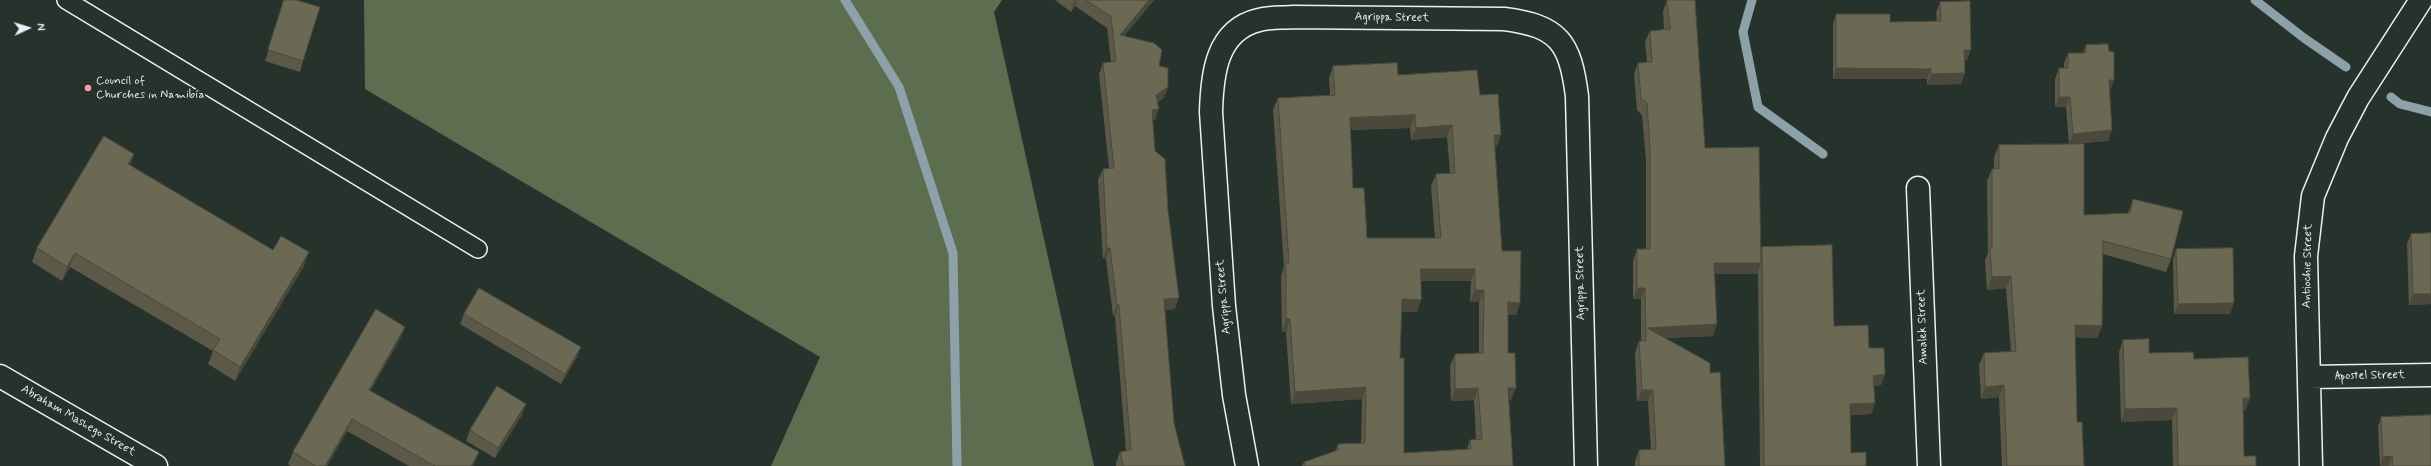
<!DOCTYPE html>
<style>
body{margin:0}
#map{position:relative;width:2431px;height:466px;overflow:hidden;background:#26332d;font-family:Mynerve,sans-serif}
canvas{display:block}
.north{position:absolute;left:8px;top:8px;width:40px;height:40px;-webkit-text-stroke:3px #26332d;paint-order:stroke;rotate:86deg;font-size:11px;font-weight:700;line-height:16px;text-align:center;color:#e8f1f8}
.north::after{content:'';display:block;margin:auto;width:14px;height:18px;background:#e8f1f8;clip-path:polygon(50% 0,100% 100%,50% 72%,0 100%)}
</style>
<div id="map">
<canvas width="2431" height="466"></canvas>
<div class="north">N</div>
</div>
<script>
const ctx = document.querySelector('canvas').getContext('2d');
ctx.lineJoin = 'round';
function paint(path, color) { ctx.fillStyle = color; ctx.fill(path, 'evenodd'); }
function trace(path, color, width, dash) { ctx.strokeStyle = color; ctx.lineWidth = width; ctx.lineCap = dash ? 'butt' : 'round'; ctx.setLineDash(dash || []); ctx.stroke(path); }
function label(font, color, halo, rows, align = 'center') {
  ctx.font = font + ' Mynerve,sans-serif'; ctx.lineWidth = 4; ctx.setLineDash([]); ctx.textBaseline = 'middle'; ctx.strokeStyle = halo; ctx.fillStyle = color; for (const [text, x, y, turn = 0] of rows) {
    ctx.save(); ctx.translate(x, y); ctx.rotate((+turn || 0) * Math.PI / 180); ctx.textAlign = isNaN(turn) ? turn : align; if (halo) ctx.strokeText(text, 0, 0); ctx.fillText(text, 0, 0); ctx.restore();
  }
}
const green = new Path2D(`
 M364 0H1002L994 12 1094 466H771L820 357 365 89Z`);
const stream = new Path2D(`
 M845 0 899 87 953 253 957 466
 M1752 0 1743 32 1758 107 1823 154
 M2255 0 2304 38 2346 67
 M2391 97 2400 104 2431 112`);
const lane = new Path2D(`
 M66 0 478 249`);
const street = new Path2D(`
 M1918 188 1929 466
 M2309 377 2431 375
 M1247 466 1234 395 1224 306 1211 112C1212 75 1216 30 1259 20 1270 17 1282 18 1293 17L1504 19C1559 26 1570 42 1577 96L1586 466
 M2311 466 2306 256 2313 196 2337 138 2358 98 2421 0`);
const secondary = new Path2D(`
 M0 376 156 466`);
const wall = new Path2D(`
 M284 0 303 61 300 72 265 61Z
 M1055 0H1154L1124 36 1159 66 1164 98 1157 102 1155 120 1152 121 1155 151 1175 309 1165 310 1174 423 1185 466H1116V463L1120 452 1126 451 1115 316H1113L1106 259H1103L1098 180 1103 169 1109 168 1099 74 1103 63 1111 62 1107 28 1075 6 1071 12Z
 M1667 0H1695L1705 148 1760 249 1762 247 1834 326 1869 348 1885 374 1881 385 1874 386 1875 403 1871 414 1850 415 1851 453 1866 466H1760L1758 272 1757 274H1715L1713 336 1666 338 1710 373 1725 466H1635V461L1639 450H1651L1648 401H1637L1635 353 1639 341H1641V299H1633V261L1637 249H1646V160L1642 115 1637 110 1634 74 1638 63 1647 62 1645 42 1650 31 1664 30 1663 11Z
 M1940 2 1967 60H1964L1965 73 1961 84 1927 85V79H1833V24L1836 14 1890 22 1937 21 1936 13Z
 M2086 45 2109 51 2114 80 2110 90H2109L2112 130 2108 141 2069 144 2066 107H2055V79L2059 68H2064V63L2068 53H2083Z
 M1333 66 1398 75 1480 95 1497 147H1495L1502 251 1520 303 1516 315H1508V353L1511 400H1509L1513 466H1302L1304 462 1335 451 1338 444 1361 443 1362 399 1291 404 1286 332H1282L1281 276 1284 267 1273 110 1278 98 1330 95 1329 78ZM1410 128 1411 140 1447 137 1450 173 1436 174 1431 186 1435 238H1367L1353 188 1350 130ZM1421 281H1471L1470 302H1479V353L1455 354 1450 366 1451 401 1474 400 1476 439 1470 440 1467 449 1404 453 1400 358 1402 312H1417Z
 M1999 145 2084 215 2128 213 2133 199 2171 259 2166 272 2103 254 2102 326 2097 338 2075 337 2077 422 2084 466H2002L1999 397 1981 399 1979 365 1984 353 2011 352 2006 288 1987 290 1985 260 1988 253 1987 181 1992 169H1994V157Z
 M134 154 130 165 273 250 304 266 235 381 208 364 213 351 70 267 62 281 32 262 37 248Z
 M2411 234 2431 304 2409 305 2407 244Z
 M2176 249 2230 314H2174L2173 259Z
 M464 314 577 357 561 384 460 324Z
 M400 339 370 391 479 452 473 466H409L347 431 327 466H291L288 464 293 452Z
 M2123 340 2149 353 2194 359 2250 398 2245 410H2243L2244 456 2256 466H2173L2172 420 2121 422 2119 352Z
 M522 415 495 458 466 441 470 430Z
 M2381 417 2431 466H2380L2378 427Z`);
const shadedWall = new Path2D(`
 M1075 0H1077L1075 6 1071 12Z
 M1149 0H1154L1115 47 1120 35Z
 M1964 50H1971L1967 60H1960Z
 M1836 68 1931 69 1927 79H1833Z
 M1965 73 1961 84 1927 85 1931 74Z
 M2109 80H2114L2110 90H2105Z
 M1168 87 1164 98 1152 106 1156 95Z
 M2059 97H2070L2066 107H2055Z
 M1159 109 1155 120 1148 122 1152 110Z
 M1415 115 1410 128 1345 130 1350 118Z
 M1452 125 1447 137 1411 140 1416 128Z
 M2112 130 2108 141 2069 144 2073 134Z
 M1494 135H1501L1497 147H1490Z
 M134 154 129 168 128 164Z
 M1107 248H1110L1106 259H1103Z
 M309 252 304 266 235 381 240 367Z
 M75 253 70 267 62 281 67 267Z
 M1714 263H1761L1757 274H1710Z
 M1421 269H1475L1471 281H1417Z
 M2011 276 2006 288 1987 290 1992 277Z
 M1637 288H1645L1641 299H1633Z
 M1475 290H1484L1479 302H1470Z
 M2413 294H2431V304L2409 305Z
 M1179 298 1175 309 1160 311 1164 299Z
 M1402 299 1421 300 1417 312H1398Z
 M1508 302 1520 303 1516 315H1503Z
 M2234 303 2230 314H2174L2178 304Z
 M1117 305H1119L1115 316H1113Z
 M1286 319H1290L1286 332H1282Z
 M1717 324 1713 336 1646 339 1647 328Z
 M2075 325 2102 326 2097 338 2070 337Z
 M405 327 400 339 364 402 369 390Z
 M581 347 577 357 561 384 565 374Z
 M1885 374 1881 385 1869 387 1873 376Z
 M2004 385 1999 397 1981 399 1985 387Z
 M1366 387 1362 399 1291 404 1295 392Z
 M1478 388 1474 400 1451 401 1455 389Z
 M1508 388H1516L1511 400H1503Z
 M1642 390H1653L1648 401H1637Z
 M2243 398H2250L2245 410H2238Z
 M1875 403 1871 414 1846 415 1850 404Z
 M526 404 522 415 495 458 498 448Z
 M2177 408 2172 420 2121 422 2125 409Z
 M352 419 347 431 327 466H325Z
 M479 452 473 466H471Z
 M2392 456 2389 466H2380L2383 457Z`);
const building = new Path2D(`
 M284 0H296L320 7 303 61 268 50Z
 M1086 0H1149L1120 35 1154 43 1162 50 1159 66 1168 68V87L1156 95 1159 109 1152 110 1155 151 1165 159 1168 210 1179 298 1164 299 1174 423 1185 466H1123L1120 452 1131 450 1119 305H1117L1110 248H1107L1103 169 1114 168 1103 63 1116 61 1111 17Z
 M1667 0H1695L1705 148 1759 147 1761 263H1714L1717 324 1647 328 1710 363V373L1720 372 1725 466H1639V450L1656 449 1653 390H1642L1639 341H1646L1645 288H1637V249H1650V149L1647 103 1641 99 1638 63 1652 62 1650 31 1670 29Z
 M1970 1 1971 50H1964L1965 73 1931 74V69L1836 68V14H1890V22L1941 21 1940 2Z
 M2108 44 2109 51 2114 52V80H2109L2112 130 2073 134 2070 97H2059V68H2068V53H2086V45Z
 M1397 63 1398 75 1477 70 1480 95 1498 94 1501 135H1494L1502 251H1521L1520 303 1508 302V353H1515L1516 388H1508L1513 466H1305L1304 462 1338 450V444L1365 443 1366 387 1295 392 1290 319H1286V263H1289L1278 98 1335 95 1333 66ZM1415 115 1416 128 1452 125 1455 173 1436 174 1441 238H1367L1364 188H1353L1350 118ZM1421 269H1475V290H1484L1483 353 1455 354V389L1478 388 1482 439 1470 440 1471 449 1404 453V358H1400L1402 299 1421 300Z
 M104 136 134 154 128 164 273 250 281 236 309 252 240 367 213 350 220 339 75 253 67 267 37 248Z
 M2084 144V215L2130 213 2133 199 2183 211 2171 259 2103 241 2102 326 2075 325 2077 422H2082L2084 466H2007L2004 385 1985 387 1984 353 2016 351 2011 276 1992 277 1990 248H1992V169H1999V145Z
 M2431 233V294H2413L2411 234Z
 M1832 245 1834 326 1868 325 1869 348H1884L1885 374 1873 376 1875 403 1850 404 1851 453 1866 452V466H1764L1762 247Z
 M2233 248 2234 303 2178 304 2176 249Z
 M479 288 581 347 565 374 464 314Z
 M376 309 405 327 369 390 479 452 471 466H435L352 419 325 466H316L293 452Z
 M2149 339V353L2193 352 2194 359 2248 357 2250 398H2243L2244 456H2256V466H2178L2177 408 2125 409 2123 340Z
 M497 386 526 404 498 448 470 430Z
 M2431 415V466H2393L2392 456 2383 457 2381 417Z`);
const markers = [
 [88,88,4,"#ff9aa2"]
];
const streetNames = [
 ["Agrippa Street",1392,18,1],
 ["Antiochie Street",2308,266,-89],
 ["Agrippa Street",1581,283,-91],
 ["Agrippa Street",1224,297,-95],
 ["Amalek Street",1923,327,-92],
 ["Apostel Street",2370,376,-1],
 ["Abraham Mashego Street",78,421,30]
];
const poiNames = [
 ["Council of",96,81],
 ["Churches in Namibia",96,95]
];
paint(green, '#5d6d4f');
trace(stream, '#8da1a9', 9);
trace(lane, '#e8f1f8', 20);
trace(street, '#e8f1f8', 25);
trace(secondary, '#e8f1f8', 25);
trace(lane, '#26332d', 17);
trace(street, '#26332d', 22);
trace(secondary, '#26332d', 22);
paint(wall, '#5c5948');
paint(shadedWall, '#4b493b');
paint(building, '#6b6854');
trace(building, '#4b493b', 1);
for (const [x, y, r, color] of markers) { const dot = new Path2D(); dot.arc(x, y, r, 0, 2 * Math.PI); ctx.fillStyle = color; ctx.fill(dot); trace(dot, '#26332d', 1.5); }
label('12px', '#e8f1f8', '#26332d', streetNames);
label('12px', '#e8f1f8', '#26332d', poiNames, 'left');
</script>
